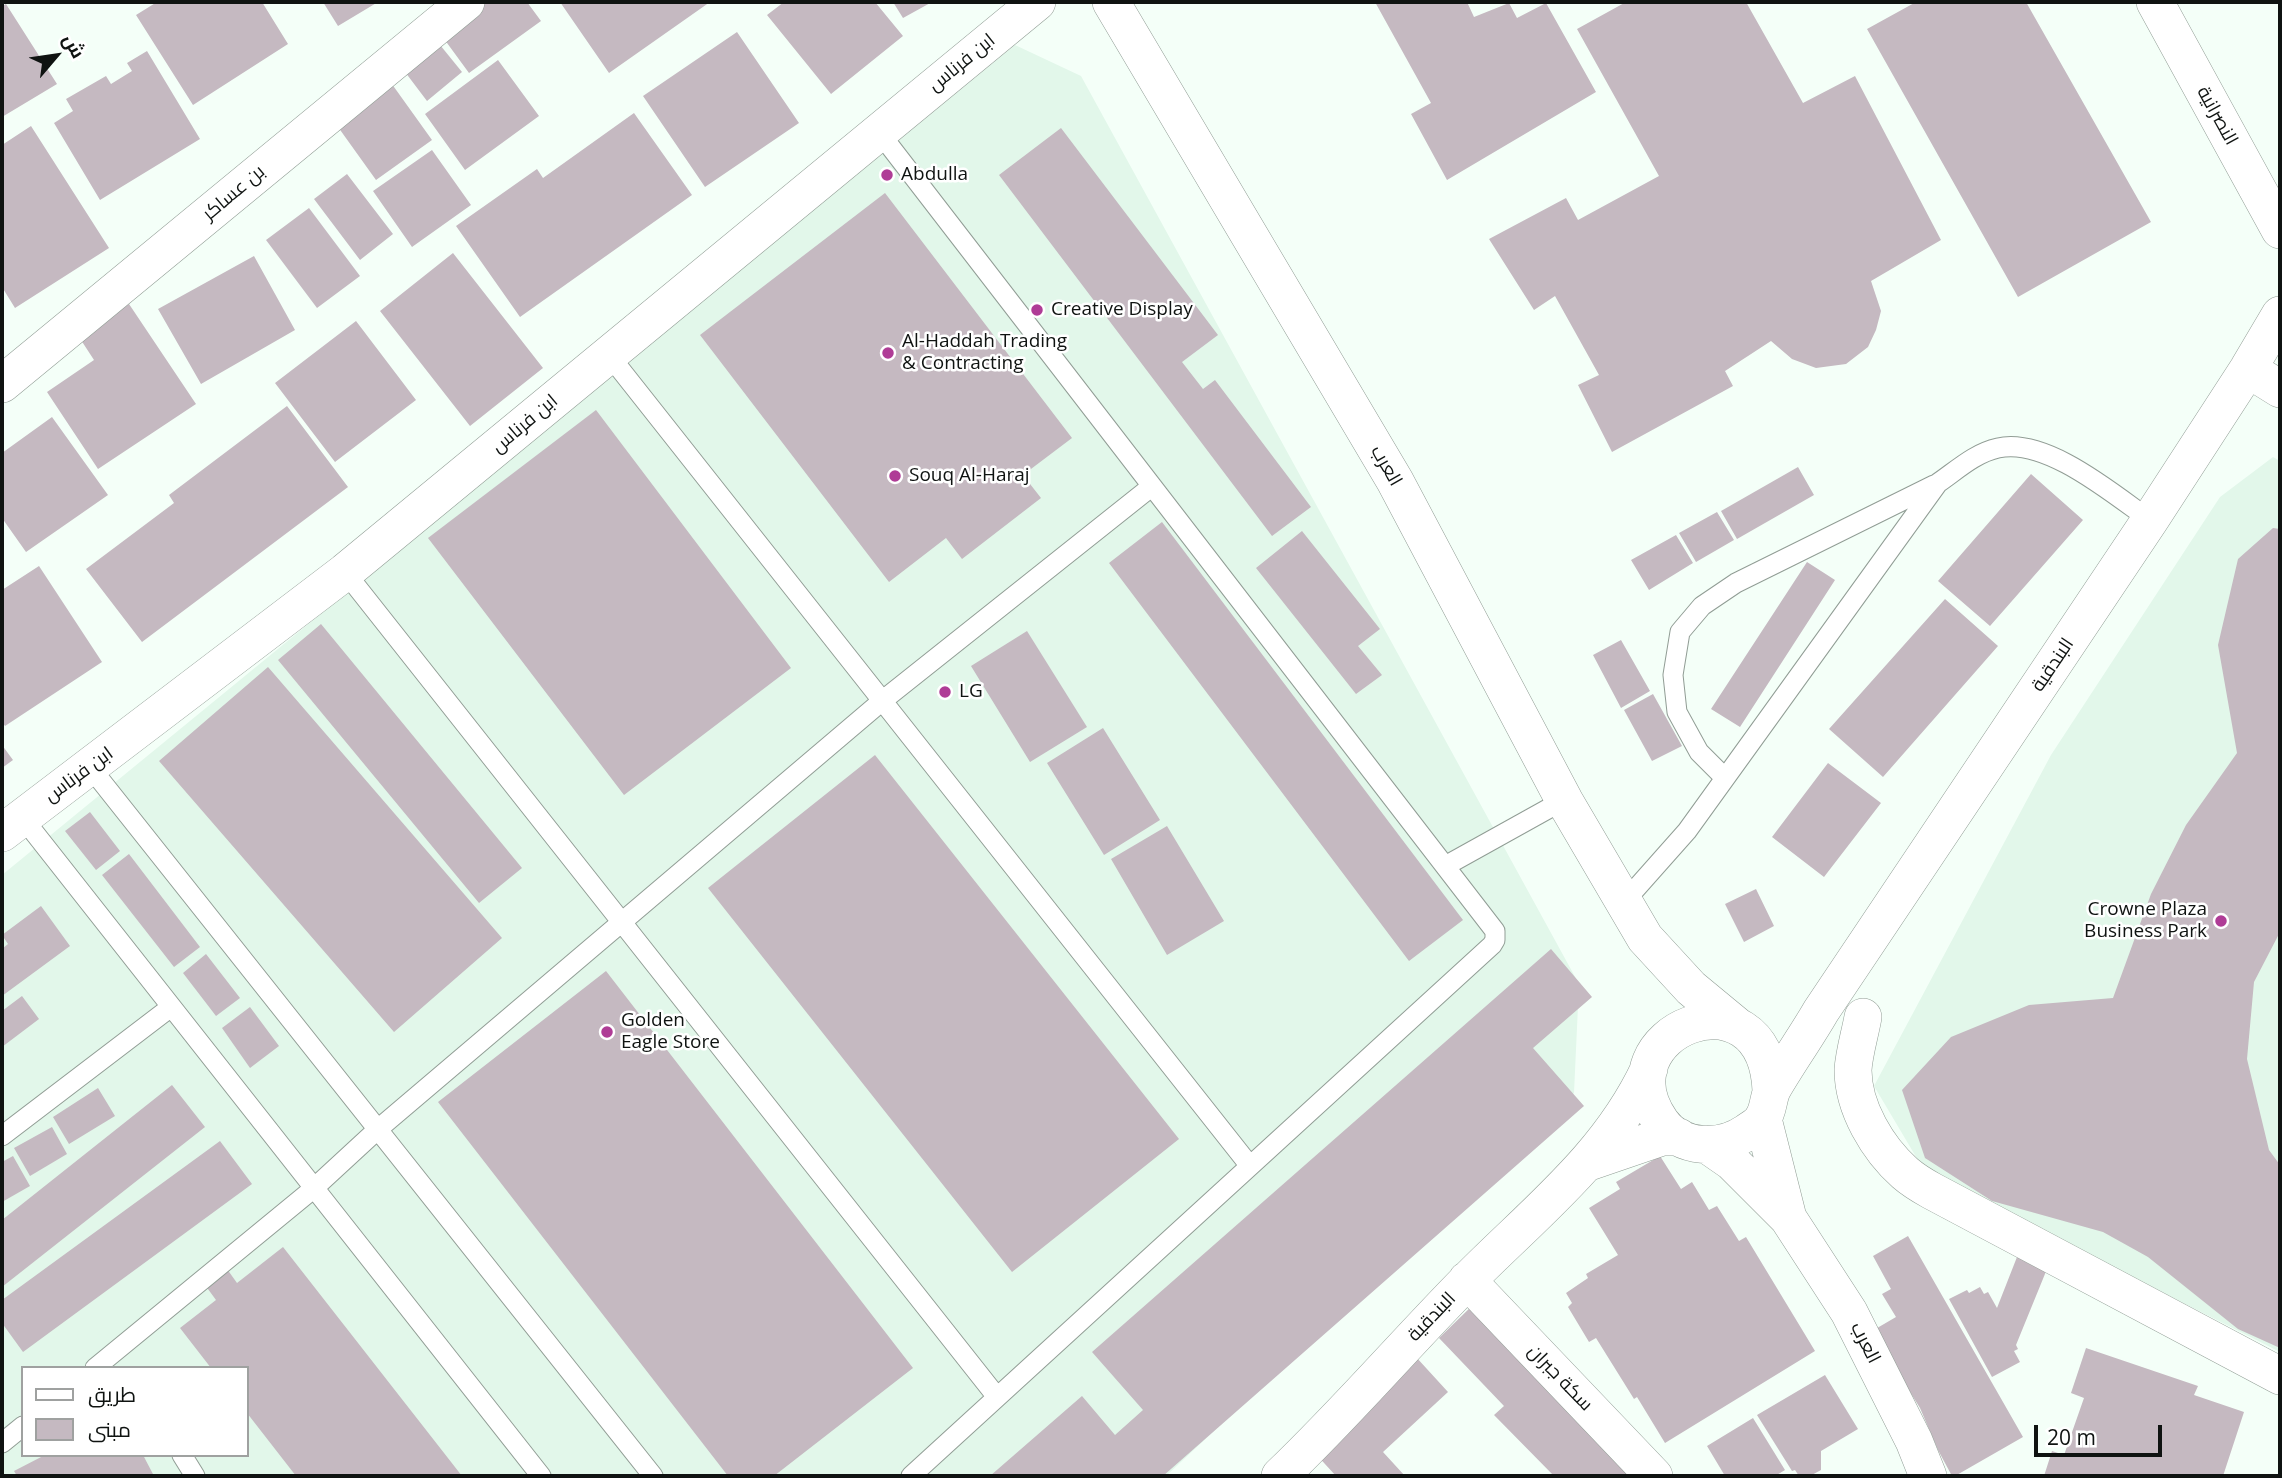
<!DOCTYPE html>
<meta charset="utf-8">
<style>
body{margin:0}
#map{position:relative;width:2282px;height:1478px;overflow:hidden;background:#f4fff8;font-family:"Open Sans",Cairo,sans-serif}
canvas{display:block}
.frame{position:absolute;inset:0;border:4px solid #0f1311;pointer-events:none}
.legend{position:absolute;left:21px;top:1366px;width:228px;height:91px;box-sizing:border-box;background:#fff;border:2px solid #9fa1a0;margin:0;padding:9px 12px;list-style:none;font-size:21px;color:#0f1311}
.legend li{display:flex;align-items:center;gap:14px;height:35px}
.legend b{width:35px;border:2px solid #9fa1a0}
.north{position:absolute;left:21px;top:21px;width:70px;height:70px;-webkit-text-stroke:5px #fff;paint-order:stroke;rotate:61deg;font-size:19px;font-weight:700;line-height:28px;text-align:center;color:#0f1311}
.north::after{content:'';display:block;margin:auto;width:24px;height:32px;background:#0f1311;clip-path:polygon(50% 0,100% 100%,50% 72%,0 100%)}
.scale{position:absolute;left:2034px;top:1425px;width:128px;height:32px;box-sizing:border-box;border:4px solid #0f1311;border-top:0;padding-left:9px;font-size:21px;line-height:24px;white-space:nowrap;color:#0f1311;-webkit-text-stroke:5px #fff;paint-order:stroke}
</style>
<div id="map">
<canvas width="2282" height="1478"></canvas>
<div class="frame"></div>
<ul class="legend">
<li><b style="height:9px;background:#fff"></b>طريق</li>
<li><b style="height:19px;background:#c5b9c1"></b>مبنى</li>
</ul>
<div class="north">ش</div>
<div class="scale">20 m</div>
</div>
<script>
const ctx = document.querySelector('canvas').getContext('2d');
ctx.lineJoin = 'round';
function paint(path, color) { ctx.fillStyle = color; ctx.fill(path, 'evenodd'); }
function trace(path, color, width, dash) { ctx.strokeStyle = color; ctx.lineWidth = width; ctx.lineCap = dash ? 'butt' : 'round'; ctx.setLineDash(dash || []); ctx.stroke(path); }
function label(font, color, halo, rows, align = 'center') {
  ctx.font = font + ' "Open Sans",Cairo,sans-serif'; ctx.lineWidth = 5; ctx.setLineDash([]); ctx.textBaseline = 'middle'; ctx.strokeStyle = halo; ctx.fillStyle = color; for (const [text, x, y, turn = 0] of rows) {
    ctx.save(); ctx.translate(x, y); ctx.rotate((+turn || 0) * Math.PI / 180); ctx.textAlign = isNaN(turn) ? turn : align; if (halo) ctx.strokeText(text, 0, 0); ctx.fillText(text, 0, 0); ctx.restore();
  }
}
const built = new Path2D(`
 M1015 45 1081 76 1579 984 1574 1093 1166 1476H2V875ZM23 1368H247V1455H23Z
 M2273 457 2280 461V1352L1925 1172 1874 1086 2051 755 2220 497Z`);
const building = new Path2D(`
 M157 2H262L288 44 193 105 136 15Z
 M323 2H378L338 26Z
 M480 2H527L541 21 469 73 439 32Z
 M560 2H710L609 73Z
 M784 2H875L903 36 831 94 767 15Z
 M893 2H932L903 18Z
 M1375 2H1467L1474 17 1509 3 1517 18 1546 3 1596 92 1447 180 1411 114 1431 103Z
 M1626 2H1746L1803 103 1855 76 1941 240 1871 281 1881 311 1876 330 1868 347 1846 364 1816 368 1792 359 1771 341 1725 371 1733 386 1612 452 1578 385 1599 375 1555 296 1534 310 1489 239 1566 198 1578 220 1659 176 1577 29Z
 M1916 2H2026L2151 222 2018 297 1867 29Z
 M6 4 57 84 2 117V6Z
 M737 32 799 123 705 187 643 96Z
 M436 40 462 72 427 101 402 68Z
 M147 51 200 139 100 200 54 123 73 111 66 99 106 76 111 84 132 71 127 63Z
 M498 60 539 116 465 170 425 114Z
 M389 80 432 140 376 180 333 120Z
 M634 113 692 195 520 317 456 226 537 169 543 178Z
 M31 126 109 248 15 308 2 287V145Z
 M1061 128 1218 335 1182 362 1203 389 1215 380 1311 507 1272 536 999 175Z
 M432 150 471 205 412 247 373 191Z
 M347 174 393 234 360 260 314 199Z
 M885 193 1072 438 1023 475 1041 498 962 559 946 538 889 582 700 335Z
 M309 208 360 276 317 308 266 240Z
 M453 253 543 368 470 426 380 311Z
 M254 256 295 330 201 384 158 309Z
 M129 304 196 404 98 469 47 392 94 360 79 337Z
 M356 321 416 400 335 462 275 383Z
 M287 406 348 487 142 642 86 569 174 503 169 495Z
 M596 410 791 668 624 795 428 538Z
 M52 417 108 495 26 552 2 518V453Z
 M1798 467 1814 495 1737 539 1721 511Z
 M2031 474 2083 520 1990 626 1938 581Z
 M1717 512 1734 540 1696 562 1679 533Z
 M1162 522 1463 920 1409 961 1109 563Z
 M2273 528 2280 529V932L2254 982 2247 1059 2269 1150 2280 1165V1348L2238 1329 2148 1257 2103 1232 1992 1201 1925 1158 1902 1090 1951 1037 2029 1005 2113 998 2151 894 2186 825 2237 753 2218 645 2238 559Z
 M1302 531 1380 629 1358 646 1382 675 1356 694 1256 568Z
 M1676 535 1693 563 1649 590 1631 560Z
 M1807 562 1835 580 1740 727 1711 709Z
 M39 566 102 662 5 726 2 722V590Z
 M1945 599 1998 646 1883 777 1829 729Z
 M321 624 522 868 479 903 278 660Z
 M1027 631 1087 727 1030 762 971 666Z
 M1621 640 1650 691 1621 708 1593 655Z
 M268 667 502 938 394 1032 159 761Z
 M1653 694 1682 746 1652 761 1624 710Z
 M1103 728 1160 820 1104 855 1047 763Z
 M2 745 13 760 2 768Z
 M875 755 1179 1139 1012 1272 708 888Z
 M1828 763 1881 803 1824 877 1772 837Z
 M90 812 120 851 96 870 65 831Z
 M1167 826 1224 921 1167 955 1111 859Z
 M129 854 200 947 174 967 102 875Z
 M1756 889 1774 926 1744 942 1725 904Z
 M41 906 70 946 2 996V949L8 944 2 935Z
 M1551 949 1592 997 1533 1048 1584 1106 1163 1476H990L1082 1396 1115 1435 1143 1410 1092 1352Z
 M206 954 240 998 216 1016 183 973Z
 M606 971 913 1368 774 1476H728L438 1102Z
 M22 996 39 1019 2 1047V1011Z
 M250 1007 279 1046 250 1068 222 1028Z
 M172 1085 205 1127 2 1287V1220Z
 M98 1088 115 1116 69 1144 53 1117Z
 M52 1127 67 1154 30 1176 14 1148Z
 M220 1141 252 1184 23 1352 2 1323V1300Z
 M13 1156 30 1186 2 1202V1162Z
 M1660 1156 1681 1189 1692 1182 1709 1210 1717 1206 1739 1241 1746 1237 1815 1351 1665 1443 1637 1397 1634 1399 1596 1338 1589 1342 1568 1307 1572 1303 1566 1293 1588 1278 1586 1274 1618 1255 1589 1208 1620 1189 1616 1182Z
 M1908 1236 2023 1437 1955 1476H1952L1938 1450 1920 1408 1872 1331 1896 1317 1882 1294 1891 1289 1873 1256Z
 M283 1247 462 1476H296L247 1413V1368H211L180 1328 216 1300 205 1285 227 1269 237 1283Z
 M2017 1257 2047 1269 2016 1345 2018 1349 2014 1351 2020 1362 1992 1377 1949 1299 1967 1290 1969 1293 1980 1287 1984 1294 1988 1292 1997 1308Z
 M1475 1303 1644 1476H1554L1494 1415 1504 1406 1439 1338Z
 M2086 1348 2198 1386 2194 1395 2244 1412 2223 1476H2044L2052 1451 2064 1455 2084 1398 2071 1393Z
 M1416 1357 1448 1392 1383 1452 1405 1476H1336L1314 1452Z
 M1825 1375 1858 1429 1821 1451V1470L1810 1476H1799L1795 1470 1792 1471 1757 1415Z
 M1753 1418 1785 1470 1775 1476H1725L1707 1446Z
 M45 1455H143L154 1476H17L14 1471Z`);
const service = new Path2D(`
 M879 132 1495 931V940L1492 945 911 1476
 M609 355 1250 1166
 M345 572 997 1397
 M90 767 653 1476
 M1725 778 1699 752 1677 712 1673 675 1680 632 1702 606 1736 583 1934 485
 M22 817 541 1476
 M1447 865 1564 800
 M1624 902 1687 831 1938 483C1957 470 1975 453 1998 448 2046 437 2113 494 2150 520
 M2 1136 171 1007
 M95 1368 313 1189 377 1130 882 701 1151 487
 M2 1443 23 1426
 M182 1455 195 1476`);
const minor = new Path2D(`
 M1111 2 1395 481 1564 800 1645 938 1691 988 1737 1026
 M2155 2 2280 230
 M2248 369 2280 389
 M2 384 466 2
 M2 833 345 572 1037 2
 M1863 1017C1860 1034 1854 1053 1853 1070 1853 1108 1878 1149 1905 1173 1913 1180 1923 1186 1932 1191L2280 1376
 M1771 1090C1765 964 1598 1032 1661 1122 1681 1150 1721 1150 1747 1132 1753 1128 1760 1124 1763 1118 1769 1109 1768 1097 1773 1088 1788 1062 1806 1037 1821 1011L2150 520 2248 369 2280 315
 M1763 1119 1787 1214
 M1706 1144 1732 1162 1788 1218 1849 1312 1914 1441 1928 1476
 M1589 1162 1662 1137H1679
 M1467 1280 1654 1476
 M1280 1476C1345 1414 1404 1345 1467 1281 1533 1214 1608 1157 1649 1069`);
const markers = [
 [887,175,7,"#af3c96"],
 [1037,310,7,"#af3c96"],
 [888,353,7,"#af3c96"],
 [895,476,7,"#af3c96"],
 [945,692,7,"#af3c96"],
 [2221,921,7,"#af3c96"],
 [607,1032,7,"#af3c96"]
];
const streetNames = [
 ["ابن فرناس",962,63,-39],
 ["النصرانية",2217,116,61],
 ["بن عساكر",234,193,-40],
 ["ابن فرناس",525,424,-40],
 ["العرب",1386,466,60],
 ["البندقية",2053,665,-56],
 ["ابن فرناس",79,775,-36],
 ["البندقية",1432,1317,-46],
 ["العرب",1865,1343,63],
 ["سكة جبران",1560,1378,46]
];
const poiNames = [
 ["Abdulla",901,175],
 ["Creative Display",1051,310],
 ["Al-Haddah Trading",902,342],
 ["& Contracting",902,364],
 ["Souq Al-Haraj",909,476],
 ["LG",959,692],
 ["Crowne Plaza",2207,910,"right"],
 ["Business Park",2207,932,"right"],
 ["Golden",621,1021],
 ["Eagle Store",621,1043]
];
paint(built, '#e2f7ea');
paint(building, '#c5b9c1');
trace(service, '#919d95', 21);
trace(minor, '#919d95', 38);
trace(service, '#fff', 19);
trace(minor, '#fff', 37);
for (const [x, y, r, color] of markers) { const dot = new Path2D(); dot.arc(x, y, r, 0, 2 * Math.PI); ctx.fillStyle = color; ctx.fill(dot); trace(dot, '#fff', 2.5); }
label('19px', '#0f1311', '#fff', streetNames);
label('19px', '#0f1311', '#fff', poiNames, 'left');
</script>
